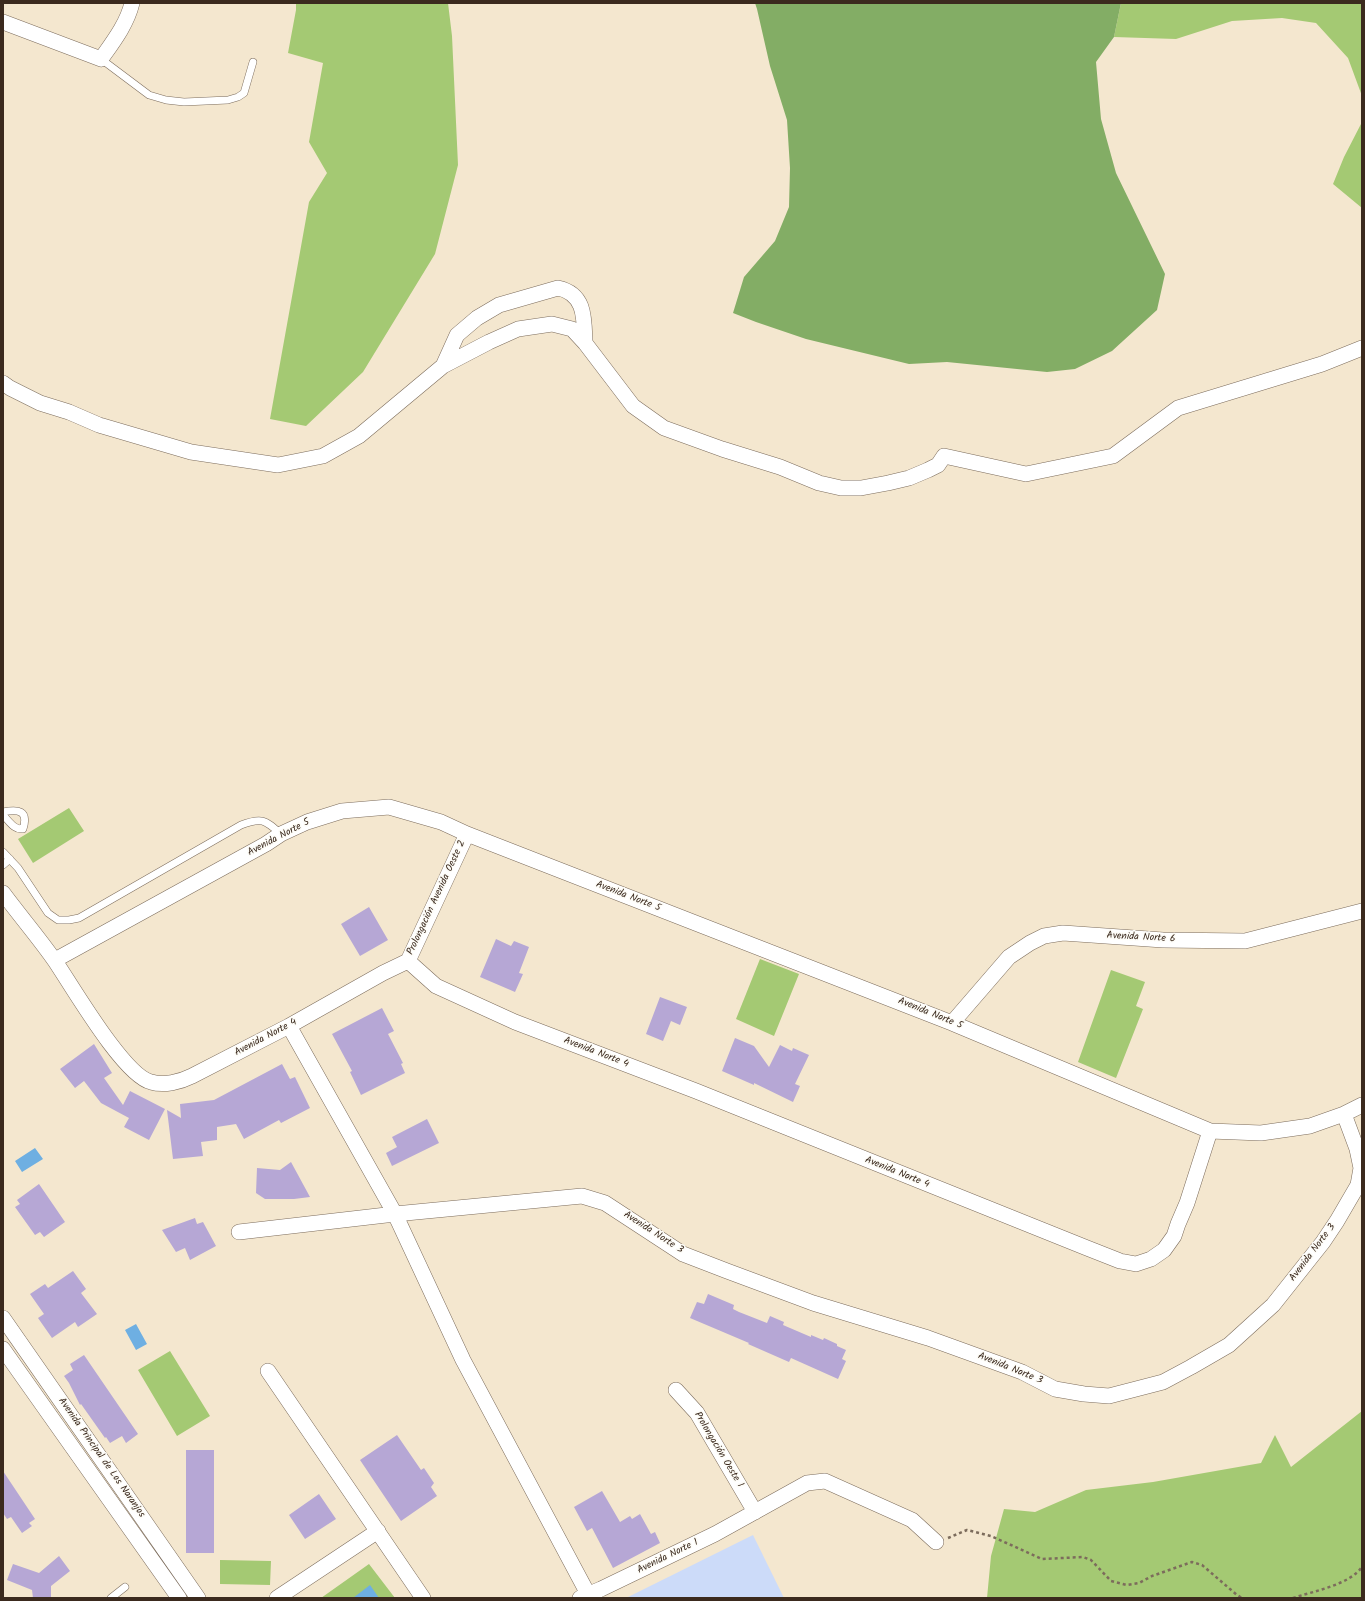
<!DOCTYPE html>
<meta charset="utf-8">
<style>
body{margin:0}
#map{position:relative;width:1365px;height:1601px;overflow:hidden;background:#f4e7cf;font-family:Kalam,sans-serif}
canvas{display:block}
.frame{position:absolute;inset:0;border:4px solid #3b2a1e;pointer-events:none}
</style>
<div id="map">
<canvas width="1365" height="1601"></canvas>
<div class="frame"></div>
</div>
<script>
const ctx = document.querySelector('canvas').getContext('2d');
ctx.lineJoin = 'round';
function paint(path, color) { ctx.fillStyle = color; ctx.fill(path, 'evenodd'); }
function trace(path, color, width, dash) { ctx.strokeStyle = color; ctx.lineWidth = width; ctx.lineCap = dash ? 'butt' : 'round'; ctx.setLineDash(dash || []); ctx.stroke(path); }
function label(font, color, halo, rows, align = 'center') {
  ctx.font = font + ' Kalam,sans-serif'; ctx.lineWidth = 3; ctx.setLineDash([]); ctx.textBaseline = 'middle'; ctx.strokeStyle = halo; ctx.fillStyle = color; for (const [text, x, y, turn = 0] of rows) {
    ctx.save(); ctx.translate(x, y); ctx.rotate((+turn || 0) * Math.PI / 180); ctx.textAlign = isNaN(turn) ? turn : align; if (halo) ctx.strokeText(text, 0, 0); ctx.fillText(text, 0, 0); ctx.restore();
  }
}
const built = new Path2D(`
 M753 1535 784 1598H626Z`);
const green = new Path2D(`
 M296 3H448L452 36 458 165 435 254 363 372 306 426 270 419 309 202 327 173 309 142 323 63 288 53 296 10Z
 M1121 3H1362V96L1348 58 1316 23 1282 18 1232 21 1176 39 1114 37Z
 M1362 122V208L1333 184 1344 157Z
 M69 808 84 831 33 863 18 839Z
 M760 959 799 974 774 1036 736 1019Z
 M1111 970 1145 982 1136 1006 1143 1009 1116 1078 1078 1062Z
 M170 1351 210 1416 177 1436 138 1370Z
 M1362 1411V1598H987L991 1556 1004 1509 1035 1512 1086 1490 1153 1482 1261 1463 1275 1435 1291 1467Z
 M220 1560 271 1561 270 1585 220 1584Z
 M369 1564 395 1598H321Z`);
const forest = new Path2D(`
 M755 3H1121L1114 37 1096 62 1101 119 1116 173 1165 274 1157 310 1112 351 1075 369 1047 372 947 362 909 364 806 339 756 322 733 313 744 277 775 241 789 207 790 168 787 120 770 66 757 9Z`);
const water = new Path2D(`
 M35 1148 43 1159 22 1172 15 1161Z
 M136 1324 147 1344 136 1350 125 1330Z
 M370 1585 379 1598H353Z`);
const building = new Path2D(`
 M369 907 388 940 360 956 341 924Z
 M496 939 511 946 514 941 529 947 519 973 523 974 515 992 480 977Z
 M660 997 687 1007 680 1025 671 1021 663 1041 646 1034Z
 M382 1008 394 1031 388 1034 403 1063 401 1064 405 1073 361 1095 350 1072 352 1071 332 1034Z
 M735 1038 754 1046 769 1067 780 1045 792 1051 793 1048 809 1055 795 1084 800 1086 793 1102 754 1083V1085L722 1071Z
 M94 1044 112 1073 104 1078 123 1105 130 1091 165 1109 149 1140 124 1127 129 1118 101 1103 84 1081 75 1088 60 1069Z
 M282 1064 290 1079 295 1077 310 1108 281 1123 279 1120 244 1139 236 1124 217 1127V1140L201 1142 203 1156 173 1159 167 1110 181 1118 180 1104 214 1100Z
 M427 1119 439 1143 392 1166 386 1153 397 1147 392 1137Z
 M291 1162 310 1197 294 1199H265L256 1193 257 1168 280 1170Z
 M39 1184 65 1222 44 1237 40 1232 35 1235 15 1207 20 1204 17 1200Z
 M195 1218 197 1224 203 1222 216 1246 190 1260 185 1248 176 1252 162 1230Z
 M73 1271 86 1289 81 1293 97 1314 78 1327 75 1322 52 1338 38 1318 44 1314 30 1294 45 1284 48 1288Z
 M708 1294 734 1305 733 1309 739 1312 767 1323 770 1316 784 1322 783 1325 811 1337V1335L823 1340 824 1338 837 1344V1346L846 1350 842 1359 846 1361 838 1379 791 1358 789 1362 748 1344 749 1343 690 1318 697 1302 704 1304Z
 M84 1355 138 1434 126 1443 122 1436 110 1443 106 1437 105 1438 81 1404 80 1405 69 1383 64 1376 73 1370 70 1364Z
 M397 1435 421 1470 424 1468 434 1483 431 1487 437 1496 401 1521 360 1460Z
 M186 1450H214V1553H186Z
 M3 1471 35 1519 29 1523 32 1526 22 1533 11 1517 7 1519 3 1513Z
 M602 1491 620 1522 630 1516 632 1519 640 1514 651 1534 655 1532 660 1543 613 1568 592 1528 587 1531 574 1507Z
 M319 1494 336 1519 305 1539 289 1515Z
 M59 1556 70 1571 51 1586V1598H33L32 1590 7 1580 13 1564 39 1573Z`);
const path = new Path2D(`
 M948 1538 967 1530 991 1536 1042 1559 1083 1557 1091 1560 1111 1581 1127 1585 1139 1583 1152 1576 1192 1562 1202 1565 1237 1595 1242 1598
 M1293 1598C1314 1591 1349 1585 1362 1567`);
const service = new Path2D(`
 M101 59 149 95 166 100 184 102 228 100 238 97 244 93 253 62
 M3 812C18 809 29 810 23 829 14 830 9 821 3 815
 M3 852 18 868 48 913 58 920H69L79 918 241 825C262 817 265 820 281 834
 M3 865 10 859
 M111 1598 125 1587`);
const minor = new Path2D(`
 M3 22 101 59C113 42 127 24 132 3
 M443 366 457 335 477 318 499 305 558 288C586 294 584 319 585 343
 M3 383 10 388 40 403 69 412 99 425 191 452 278 465 323 456 359 436 443 366 489 342 518 329 552 324 572 329 585 343 633 406 664 428 722 449 780 467 819 483 841 488H861L888 483 909 478 928 470 938 465 944 456 1026 474 1113 456 1178 408 1322 364 1362 348
 M3 893C20 916 39 938 55 961 72 986 124 1076 151 1082 164 1086 180 1082 192 1076L289 1026 383 973 408 961 436 986 515 1022 696 1091 1087 1248 1120 1261 1136 1264 1151 1259 1164 1250 1174 1236 1178 1224 1187 1203 1210 1131
 M55 960 266 844 281 834 307 822 342 811 389 807 441 822 467 834 952 1023 1210 1131 1261 1133 1310 1126 1344 1114 1357 1149 1361 1168 1358 1185 1337 1221 1323 1242 1273 1305 1229 1345 1191 1367 1163 1382 1109 1396 1084 1394 1055 1389 1022 1372 928 1338 813 1303 727 1271 683 1254 605 1203 582 1196 395 1214 239 1232
 M408 961 467 834
 M952 1023 1009 957 1030 943 1044 936 1063 933 1163 940 1245 941 1362 911
 M289 1026 395 1214 463 1360 588 1594
 M1344 1114 1362 1105
 M3 1318 198 1598
 M3 1349 179 1598
 M268 1371 423 1598
 M676 1390 697 1413 755 1512
 M277 1598 378 1531
 M580 1598 601 1589 715 1534 807 1483 825 1481 912 1520 936 1542`);
const streetNames = [
 ["Avenida Norte 5",279,838,-28],
 ["Avenida Norte 5",628,897,21],
 ["Prolongación Avenida Oeste 2",437,898,-65],
 ["Avenida Norte 6",1141,938,3],
 ["Avenida Norte 5",930,1014,22],
 ["Avenida Norte 4",266,1038,-28],
 ["Avenida Norte 4",596,1053,21],
 ["Avenida Norte 4",897,1173,22],
 ["Avenida Norte 3",653,1233,33],
 ["Avenida Norte 3",1313,1253,-53],
 ["Avenida Norte 3",1010,1369,22],
 ["Prolongación Oeste 1",718,1450,59],
 ["Avenida Principal de Los Naranjos",101,1458,55],
 ["Avenida Norte 1",668,1557,-26]
];
paint(built, '#ccdbf9');
paint(green, '#a4c973');
paint(forest, '#83ad65');
paint(water, '#6eafe2');
paint(building, '#b6a7d5');
trace(service, '#7c6c5c', 8);
trace(minor, '#7c6c5c', 16);
trace(path, '#7c6c5c', 2.5, [3, 3]);
trace(service, '#fff', 7);
trace(minor, '#fff', 15);
label('10px', '#3b2a1e', '#fdfcf7', streetNames);
</script>
